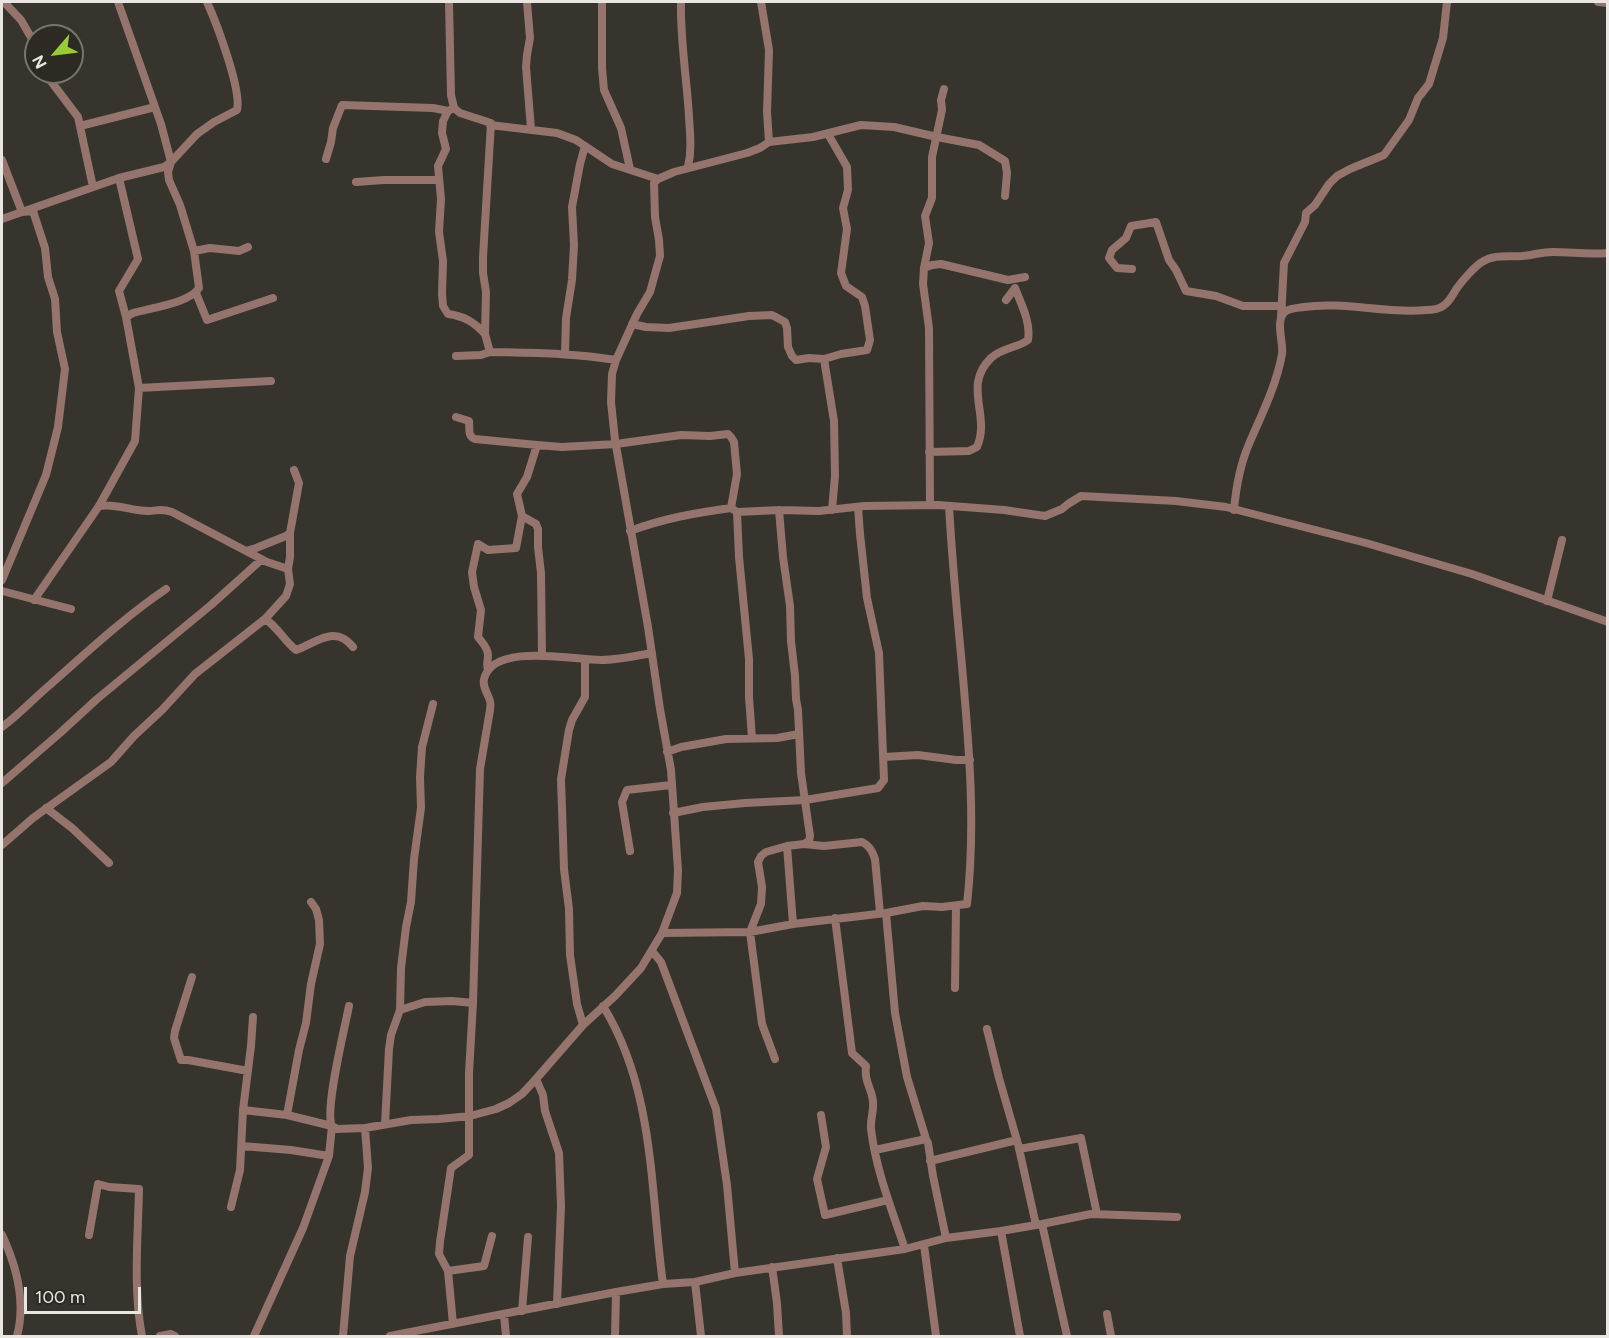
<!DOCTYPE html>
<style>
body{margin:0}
#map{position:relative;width:1609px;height:1338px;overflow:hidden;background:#37332d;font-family:Figtree,sans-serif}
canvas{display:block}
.frame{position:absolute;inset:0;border:3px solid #e9e6e2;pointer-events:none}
.north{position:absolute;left:24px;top:24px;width:60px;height:60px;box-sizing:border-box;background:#2d2923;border:2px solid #78756f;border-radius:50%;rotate:242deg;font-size:16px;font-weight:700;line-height:24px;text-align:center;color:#e9e6e2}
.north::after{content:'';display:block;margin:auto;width:21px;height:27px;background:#98cb37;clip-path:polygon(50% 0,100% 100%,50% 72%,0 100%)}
.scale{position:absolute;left:24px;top:1287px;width:117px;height:27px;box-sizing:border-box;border:3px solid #e9e6e2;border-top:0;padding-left:8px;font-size:18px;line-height:21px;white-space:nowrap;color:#e9e6e2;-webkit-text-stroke:4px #2d2923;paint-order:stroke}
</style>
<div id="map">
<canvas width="1609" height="1338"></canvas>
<div class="frame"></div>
<div class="north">N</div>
<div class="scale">100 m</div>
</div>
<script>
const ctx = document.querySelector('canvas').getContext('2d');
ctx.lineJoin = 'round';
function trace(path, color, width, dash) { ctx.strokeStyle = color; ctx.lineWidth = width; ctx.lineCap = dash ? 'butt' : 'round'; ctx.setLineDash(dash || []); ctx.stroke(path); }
const street = new Path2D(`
 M4 2 21 20 36 46
 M118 2 161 124 171 162 168 172 169 180 180 205 194 251
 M449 2 451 95 454 108 460 113 491 123 483 257V273L486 292 485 334 490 352
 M527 2 530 38 527 55 526 67 531 129
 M602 2V68L604 90 621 128 630 169
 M681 2C680 40 687 79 689 117 690 134 692 150 688 167
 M761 2 769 50 767 112 769 142
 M1598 2 1608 3
 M44 72 78 117 93 187
 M454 108 448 111 443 121 442 133 446 149 438 166 441 199 439 232 443 261 442 294 443 306 448 314C464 316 474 322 485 334
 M490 125 557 133 576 140 612 164 658 179
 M80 126 155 107
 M326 159 331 142 333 128 342 105 433 108 448 111
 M2 160 22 212 33 211 45 248 48 277 55 299 57 332 65 369 58 427 46 475 2 580
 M119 178 138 259 119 291 126 317
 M356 182 384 180H439
 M2 219 119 178 164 167 171 162 197 134 214 122 237 110C242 90 216 22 207 2
 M924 268 932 265 941 264 1008 280 1025 277
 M1132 269 1117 268 1109 258 1112 250 1126 238 1131 226 1156 222 1169 260 1176 270 1186 291 1216 296 1243 306H1282
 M196 293 207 320 273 298
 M1281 317 1284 263 1305 222 1306 213 1315 205 1329 184 1337 176 1350 169 1384 155 1409 120 1418 98 1429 84 1443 38 1447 2
 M632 324 646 327 669 328 749 316 772 315 785 322 787 328 788 347 792 356 796 360 809 358 824 359 834 421 835 476 832 510
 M565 354 566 318 572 280 574 245 572 207 580 164 585 146
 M456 356 481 355 490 352C532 353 574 353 616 360
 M824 359 841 354 867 350 870 340 865 306 862 297 846 286 841 273 847 229 843 208 848 190 847 167 828 134
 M139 388 271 381
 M456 417 469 421C470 428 467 436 475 439L537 445
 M929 452 969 451 977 447C991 415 962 386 991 358 1003 347 1018 348 1028 340 1031 322 1021 304 1015 288L1006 300
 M930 505 929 328 923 284 924 268 929 243 925 216 932 198V157L942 110 941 100 944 89
 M99 506C116 503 131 511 148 511 158 511 160 508 172 512L246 551 256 548 286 536 290 533 299 483 294 470
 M779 510 783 557 790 606 791 641 795 676 796 699 798 710 801 773 810 836 809 841 804 844 787 846 793 924
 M1234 510C1236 487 1240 465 1249 444 1261 416 1277 384 1282 354 1284 343 1274 319 1286 311 1291 308 1298 308 1304 307 1344 301 1385 314 1426 310 1431 310 1439 309 1443 306 1450 302 1453 294 1457 288 1462 281 1475 266 1482 262 1494 254 1509 257 1522 256 1532 255 1543 252 1553 252 1571 252 1589 255 1608 253
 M737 512 739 557 749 659V697L752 738
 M630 531C665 518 695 513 731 508L737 512 779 510 819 511 864 506 938 505 1004 510 1045 516 1062 509 1068 504 1081 496 1176 501 1226 507 1366 543 1472 574 1608 622
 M246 551 267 562 288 569
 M2 591 71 609
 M34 600 99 506 135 441 139 388 126 317 133 313C150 308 190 303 199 288L194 251 210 248 239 251 248 247
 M1547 601 1562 540
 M265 619 286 596 290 584 288 569 290 557V533
 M542 656 541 573 538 547V529L536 524 522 516 517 494 527 477 537 445 562 447 616 444 681 435 710 436 728 434 731 437 734 442 737 474 731 508
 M488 670C486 663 488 662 488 655 488 648 482 642 478 637L481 610 474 587 472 572 478 544 488 550 516 548 522 516
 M2 727C20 714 34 698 51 684 87 652 126 616 166 589
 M667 752 681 747 726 739 777 738 799 734
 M884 757 918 755 956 760H970
 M2 783 60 733 97 699 211 605 261 560
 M46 808 72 828 109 863
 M673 813 703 807 745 803 805 800 878 788 884 780 879 653 867 598 860 534 858 507
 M804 844 824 846 862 842C870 846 872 851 875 859L880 913
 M2 845 33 818 111 762 134 736 162 710 195 674 265 619C278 627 284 641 296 650 316 643 335 624 353 647
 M630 851 622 802 627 790 671 785
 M311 902 316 909 319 920 320 944 311 984 306 1023 299 1050 287 1115 332 1126
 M886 913 895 1013 907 1077 926 1139
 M835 918 852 1053 866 1066C864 1083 872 1088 873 1102 874 1111 870 1120 871 1129 876 1171 892 1210 905 1249
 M662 933 750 932 793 924 886 913 923 906 942 907 967 904C976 824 969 745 962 666 957 613 952 559 949 506
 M652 951 661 962 716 1109 727 1185 735 1273
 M192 977 175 1031 174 1038 181 1060H188L248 1071
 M955 988 956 906
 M603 1006C655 1090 650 1190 663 1284
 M400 1010 425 1002 452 1001 473 1003
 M583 1025 577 1004 570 955 569 909 564 869 561 779 569 730 572 720 585 697V659
 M987 1029 999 1078 1018 1144 1036 1225
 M775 1059 762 1024 750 932 761 904 762 887 758 862 761 856 766 852 787 846
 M536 1079 543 1095 545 1111 559 1153 561 1206 557 1304
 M243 1110 287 1115
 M821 1115 826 1147 817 1179 825 1215 888 1200
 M385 1124 389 1049 391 1035 400 1010 401 968 406 927 411 902 414 859 421 808 420 777 422 747 433 704
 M332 1126C324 1111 345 1027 349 1006
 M242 1146 291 1150 329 1156
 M1019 1149 1081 1138 1097 1214
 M875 1150 926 1139 928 1143 933 1176 946 1238
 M930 1161 1017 1140
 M231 1207 240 1170 243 1110 251 1046 253 1017
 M1042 1224 1091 1214 1177 1217
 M1001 1231 1020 1336
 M2 1235C17 1267 26 1302 17 1336
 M89 1235 98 1184 109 1187 139 1189C138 1236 133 1290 142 1336
 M924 1245 936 1336
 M837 1258 846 1313 847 1336
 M772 1267 777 1303 779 1336
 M448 1271 484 1266 492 1236
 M695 1282 701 1336
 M522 1311 528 1237
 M1107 1314 1111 1336
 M504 1315 506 1336
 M453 1324 448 1271 439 1254 440 1242 451 1168 469 1155V1073L473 1003 480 769 490 710C490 708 491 703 490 701 488 693 482 688 484 679 493 642 574 660 601 660 618 660 636 656 652 653
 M160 1336 171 1334 175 1336
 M254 1336 303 1228 329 1156 332 1126 337 1129 365 1128 411 1120 439 1119 470 1116 496 1109 509 1103 522 1094 536 1079 583 1025 615 996 641 968 662 933 677 893 678 870 671 770 660 709 648 627 615 440 611 402 612 374 616 360 637 314 650 292 660 256 659 240 655 217 654 183 658 179 674 172 747 153 760 148 769 142 813 137 861 125 894 127 937 137 979 145 1005 161 1007 173 1005 196
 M343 1336 350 1256 365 1192 368 1168 365 1128
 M390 1336 616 1292 663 1284 695 1282 735 1273 905 1249 946 1238 1001 1231 1042 1224 1067 1336
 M615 1336 616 1292`);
trace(street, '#94746d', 8);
</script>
